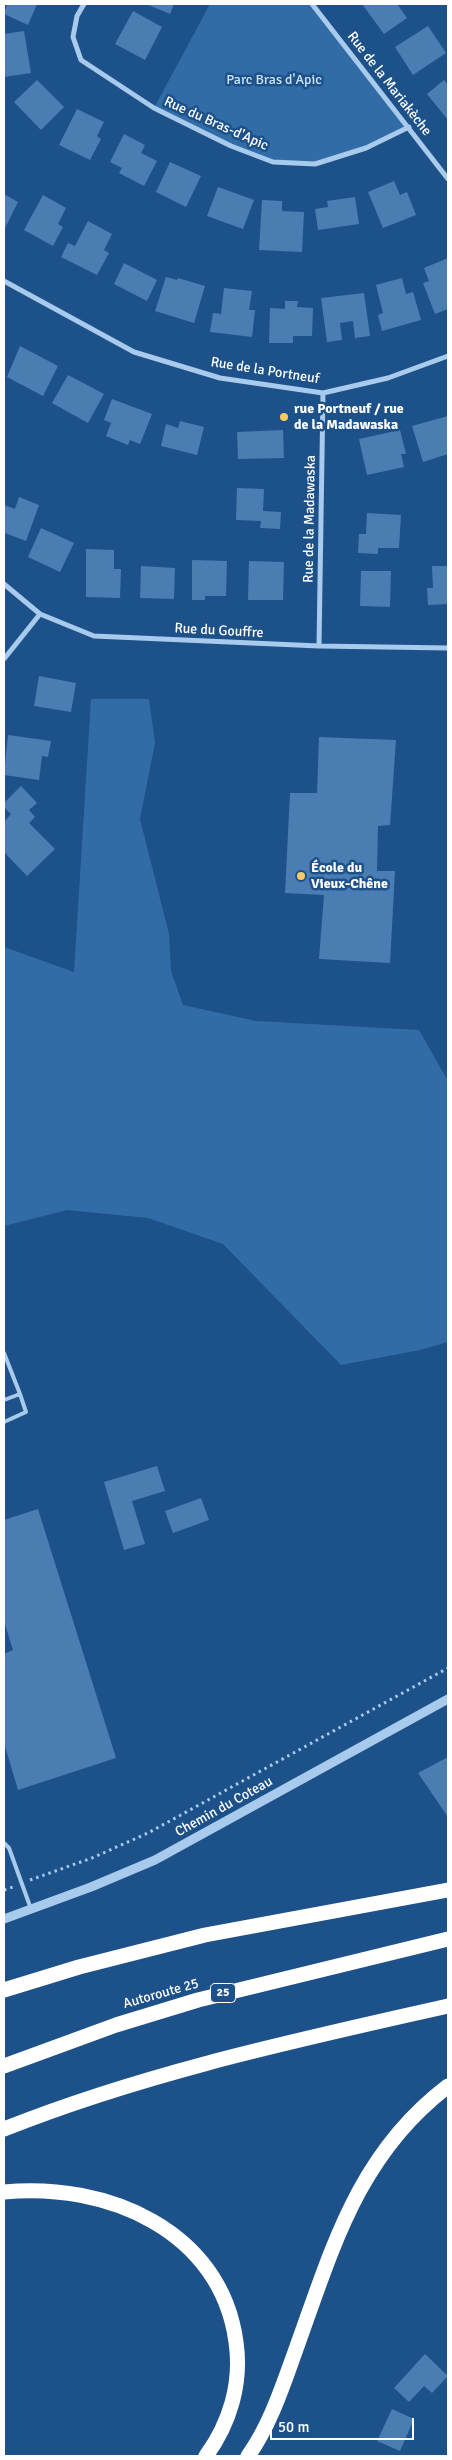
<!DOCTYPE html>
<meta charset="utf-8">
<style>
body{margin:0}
#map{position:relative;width:452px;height:2460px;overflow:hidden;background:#1d5189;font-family:Signika,sans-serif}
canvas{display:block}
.frame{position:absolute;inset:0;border:5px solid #fff;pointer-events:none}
.scale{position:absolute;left:270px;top:2418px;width:144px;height:22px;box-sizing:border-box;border:2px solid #fff;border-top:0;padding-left:6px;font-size:15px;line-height:18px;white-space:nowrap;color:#fff;-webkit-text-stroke:4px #1d5189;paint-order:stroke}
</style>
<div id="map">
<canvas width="452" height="2460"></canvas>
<div class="frame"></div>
<div class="scale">50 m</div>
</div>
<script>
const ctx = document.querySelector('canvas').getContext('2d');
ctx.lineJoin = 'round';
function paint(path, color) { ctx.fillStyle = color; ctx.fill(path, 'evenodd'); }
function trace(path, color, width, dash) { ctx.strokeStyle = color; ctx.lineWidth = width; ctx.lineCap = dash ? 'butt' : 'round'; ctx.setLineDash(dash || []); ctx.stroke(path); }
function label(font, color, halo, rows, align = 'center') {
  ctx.font = font + ' Signika,sans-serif'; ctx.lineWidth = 5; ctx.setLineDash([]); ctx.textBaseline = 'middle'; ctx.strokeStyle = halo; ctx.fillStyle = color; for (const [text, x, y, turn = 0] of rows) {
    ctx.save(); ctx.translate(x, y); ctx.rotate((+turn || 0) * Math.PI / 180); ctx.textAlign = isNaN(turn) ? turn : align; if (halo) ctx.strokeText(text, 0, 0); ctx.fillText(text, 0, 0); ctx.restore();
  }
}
const green = new Path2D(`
 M210 4H312L409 127C380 141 348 158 316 164 266 172 198 130 154 108Z
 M91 699H149L155 743 140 819 169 934 171 971 183 1005 256 1021 419 1030 448 1081V1342L420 1350 341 1365 223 1244 148 1218 67 1210 4 1226V947L74 972Z`);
const building = new Path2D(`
 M7 4H37L28 25 4 14Z
 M146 4H174L170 14Z
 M362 4H397L407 18 384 34Z
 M133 11 162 27 145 60 115 44Z
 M428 26 446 53 413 75 395 47Z
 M24 31 31 73 4 77V34Z
 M37 80 64 107 41 130 14 102Z
 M444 80 447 84 448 83V120L427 94Z
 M77 109 104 122 97 136 101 139 90 160 59 145Z
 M124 134 145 145 141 153 157 161 144 186 119 173 122 168 110 162Z
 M170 162 201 176 186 207 156 192Z
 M394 181 400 195 407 192 416 215 383 228 368 192Z
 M218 187 254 200 243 229 207 216Z
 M4 194 18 202 4 230Z
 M43 195 66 208 58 224 63 227 53 246 24 230Z
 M355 197 359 224 318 230 315 209 328 207 327 201Z
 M262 200 282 201V211L304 212 302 252 259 250Z
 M88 221 112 234 104 250 109 253 97 275 61 257 68 243 75 246Z
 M448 258V309L435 314 423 283 429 281 424 268Z
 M124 263 157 280 147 301 114 284Z
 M166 277 177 280 178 278 205 286 194 323 155 311Z
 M402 278 406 294 413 292 421 320 382 331 378 315 383 313 376 285Z
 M224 288 252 291 249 310H255L252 337 210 332 213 313 221 314Z
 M364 293 370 336 355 338 353 321 340 323 342 340 327 342 321 298Z
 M285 301H298L297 307 313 308 312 336H293V343H269L270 308 285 309Z
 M20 346 58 366 43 396 7 377Z
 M68 375 104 394 88 423 52 403Z
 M112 399 152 414 140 444 130 440 128 445 106 436 111 423 104 420Z
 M448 416V454L423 462 412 426Z
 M180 421 204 427 197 455 161 446 166 424 178 428Z
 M283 430 284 458 238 459 237 432Z
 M400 430 406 454H401L404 467 367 475 359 439Z
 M237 488 264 489 263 511 281 512 280 529 260 528 261 521 236 520Z
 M19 497 39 505 26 541 5 533 4 505 15 509Z
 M367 513 401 515 399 548H378V554L358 553 359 534H366Z
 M41 528 74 543 60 572 28 557Z
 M86 549 114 550V569H121L120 598 86 597Z
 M192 560 227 561 226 596H205V600H192Z
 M249 561 284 562 283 600H248Z
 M141 566 175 568 174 599 140 598Z
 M432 566H448V604L428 605 427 588H433Z
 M361 571H391L390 607 360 606Z
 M39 676 76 683 71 712 34 706Z
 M8 735 51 741 48 757 42 756 39 780 4 775Z
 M319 737 396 740 390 825 378 826 377 871H395L390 963 319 959 324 895 285 893 290 793H317Z
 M21 786 37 803 29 810 35 817 29 823 55 849 27 876 4 852V822L11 814 4 807V803Z
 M157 1466 165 1491 132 1501 145 1544 124 1550 104 1482Z
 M201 1498 209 1520 173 1533 165 1511Z
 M38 1509 116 1758 18 1790 4 1743V1654L13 1650 4 1621V1520Z
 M448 1757V1817L418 1773Z
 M425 2354 448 2376 432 2393 424 2386 409 2402 394 2388Z
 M392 2409 414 2419 400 2451 377 2441Z`);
const path = new Path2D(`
 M30 1880 92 1858 148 1833 448 1668
 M4 1890 13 1887`);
const service = new Path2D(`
 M4 1353 20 1394 4 1400
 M4 1422 26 1412 20 1394
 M4 1843 9 1848 31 1909`);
const minor = new Path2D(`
 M84 4 77 16 73 37 81 60 154 108 231 146 273 162 315 164 366 148 409 127
 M312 4 448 179
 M4 281 134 352 220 378 323 393 388 378 448 356
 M4 584 40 614 94 636 319 646 448 648
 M319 646 323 393
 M4 659 40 614`);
const tertiary = new Path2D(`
 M4 1919 91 1887 155 1860 448 1699`);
const motorway = new Path2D(`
 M4 1990 79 1967 205 1935 448 1890
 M4 2066 116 2025 198 2000 448 1939
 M4 2129C147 2072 298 2040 448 2006
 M4 2192C106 2182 221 2230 236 2342 242 2383 230 2423 206 2456
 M248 2456C270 2425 282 2388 295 2352 332 2250 357 2155 448 2086`);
const markers = [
 [284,417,5,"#fbca66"],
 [301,876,5,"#fbca66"]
];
const shields = [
 [223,1993,25]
];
const shieldNames = [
 ["25",223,1993]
];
const parkNames = [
 ["Parc Bras d'Apic",274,80]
];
const streetNames = [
 ["Rue de la Mariakèche",389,84,52],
 ["Rue du Bras-d'Apic",216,124,24],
 ["Rue de la Portneuf",265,371,9],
 ["Rue de la Madawaska",310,519,-89],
 ["Rue du Gouffre",219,631,3],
 ["Chemin du Coteau",224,1807,-29],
 ["Autoroute 25",161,1994,-16]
];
const poiNames = [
 ["rue Portneuf / rue",294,409],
 ["de la Madawaska",294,425],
 ["École du",311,868],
 ["Vieux-Chêne",311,884]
];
paint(green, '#316ca7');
paint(building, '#4a7eb3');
trace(path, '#a8caec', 3, [2.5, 4]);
trace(service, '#a8caec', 4);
trace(minor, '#a8caec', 5);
trace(tertiary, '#a8caec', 9);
trace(motorway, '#fff', 15);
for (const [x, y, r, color] of markers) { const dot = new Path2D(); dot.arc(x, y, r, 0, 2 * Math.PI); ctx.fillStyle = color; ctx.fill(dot); trace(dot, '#1d5189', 2); }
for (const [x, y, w] of shields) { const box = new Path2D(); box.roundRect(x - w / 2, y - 9.5, w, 19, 4); ctx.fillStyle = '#1d5189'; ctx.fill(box); trace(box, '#fff', 1); }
label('bold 12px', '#fff', null, shieldNames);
label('14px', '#cde3f9', '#1d5189', parkNames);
label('14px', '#fff', '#1d5189', streetNames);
label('bold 14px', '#fff', '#1d5189', poiNames, 'left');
</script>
